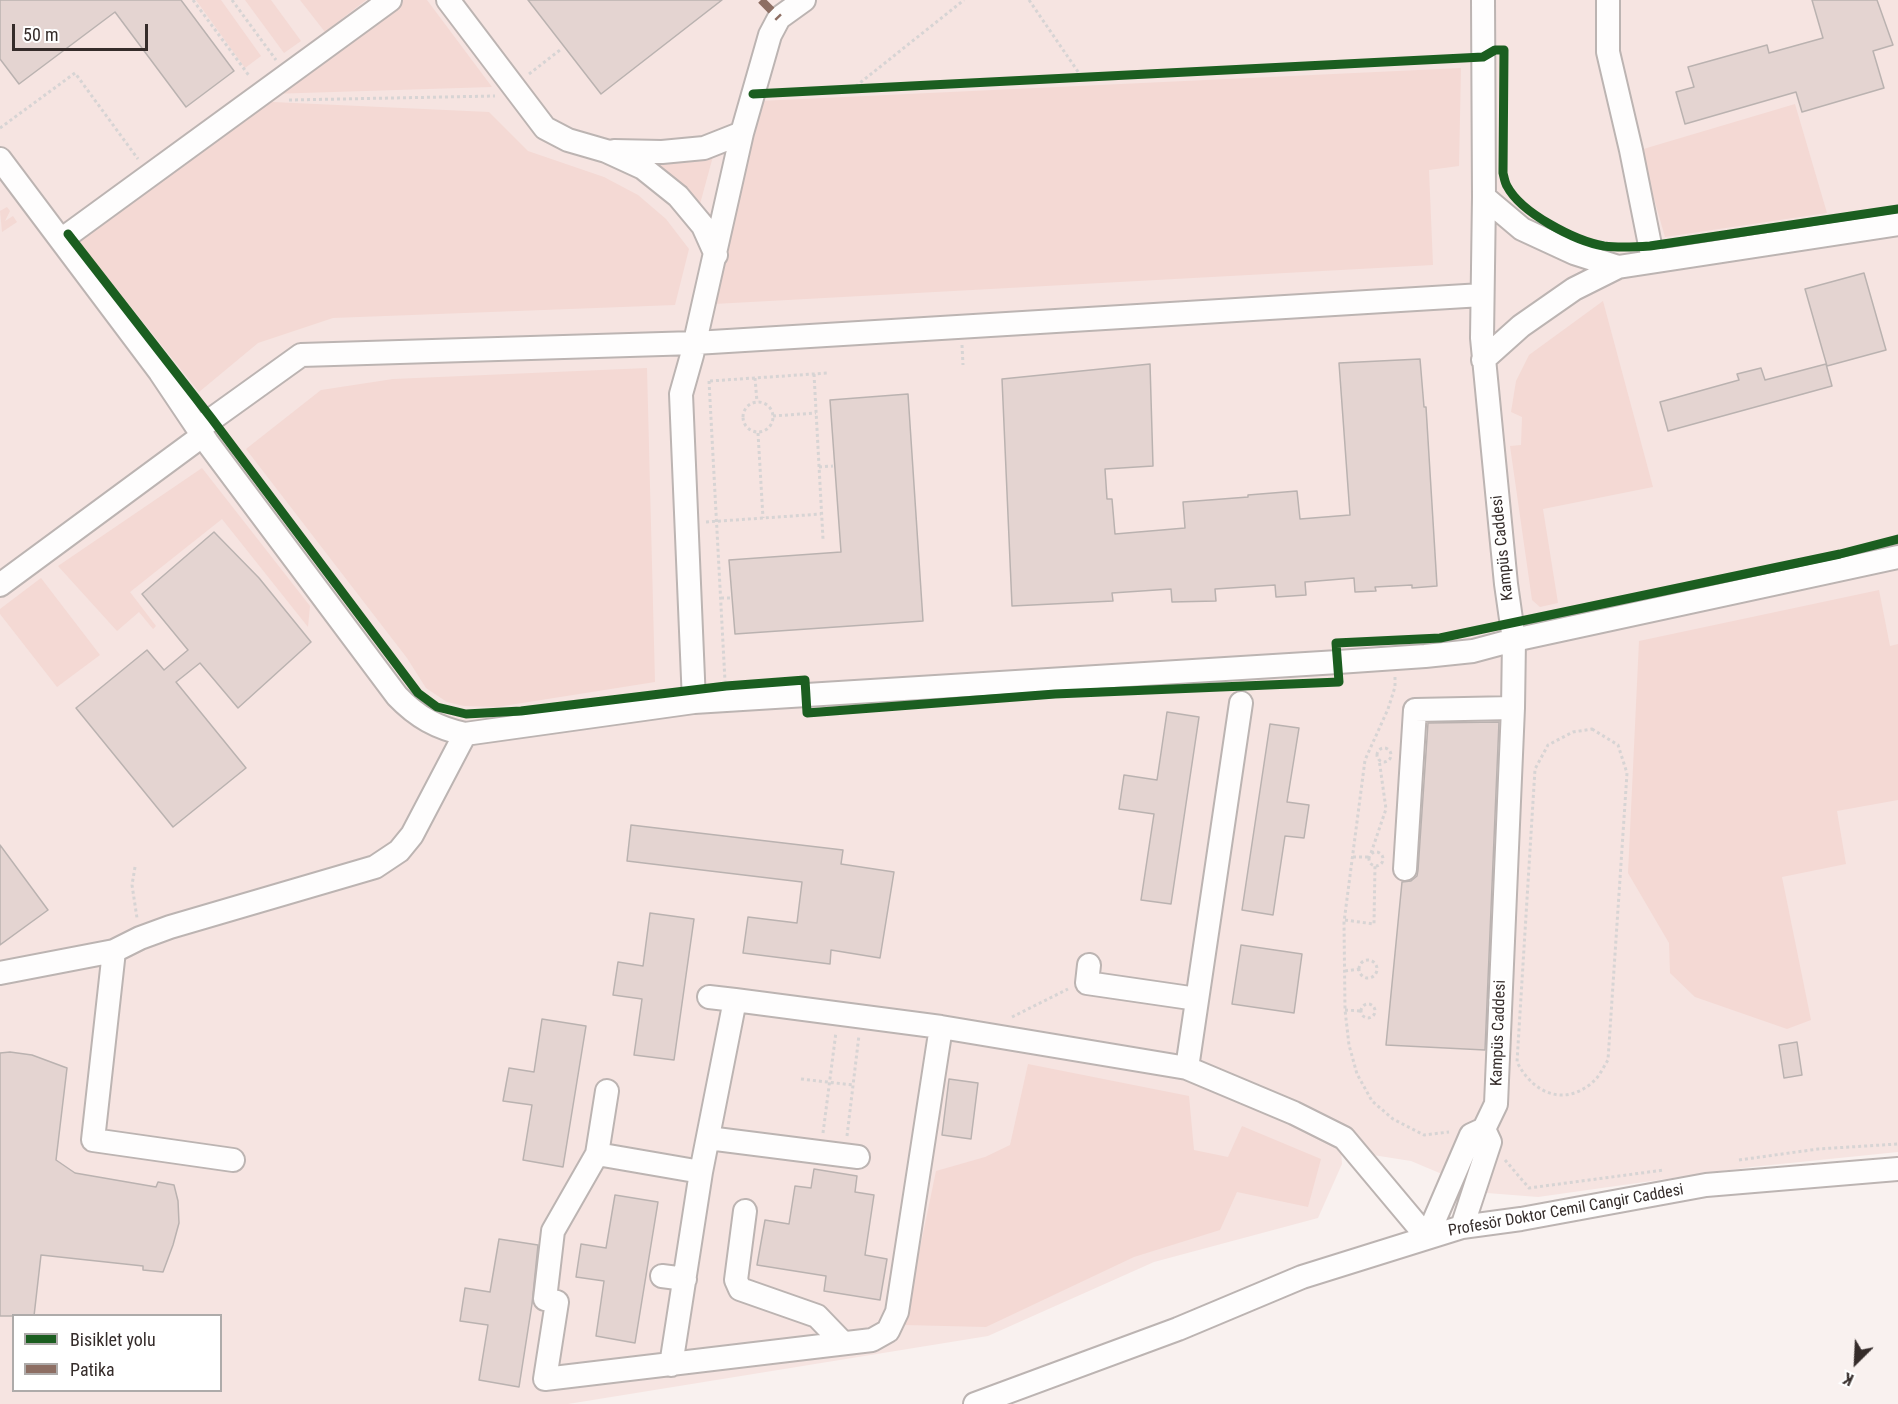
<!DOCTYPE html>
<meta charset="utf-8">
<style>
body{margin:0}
#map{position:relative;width:1898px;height:1404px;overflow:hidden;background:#f9f1ef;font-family:"Roboto Condensed",sans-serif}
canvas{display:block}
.legend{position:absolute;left:12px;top:1314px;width:210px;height:78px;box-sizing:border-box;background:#fff;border:2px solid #aeabaa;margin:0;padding:8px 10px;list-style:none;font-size:18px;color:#352c2a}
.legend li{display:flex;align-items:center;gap:12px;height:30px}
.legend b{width:30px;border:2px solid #aeabaa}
.north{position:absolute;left:1826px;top:1332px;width:60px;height:60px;-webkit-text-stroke:4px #fff;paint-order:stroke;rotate:204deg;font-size:16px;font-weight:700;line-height:24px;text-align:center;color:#352c2a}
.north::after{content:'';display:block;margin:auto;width:21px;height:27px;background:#352c2a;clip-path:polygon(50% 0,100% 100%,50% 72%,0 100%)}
.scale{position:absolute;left:12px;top:24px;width:136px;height:27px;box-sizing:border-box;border:3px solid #352c2a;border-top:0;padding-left:8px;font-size:18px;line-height:21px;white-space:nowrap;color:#352c2a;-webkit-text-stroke:4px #fff;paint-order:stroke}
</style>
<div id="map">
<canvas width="1898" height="1404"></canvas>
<ul class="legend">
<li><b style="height:8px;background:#1b5e20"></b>Bisiklet yolu</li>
<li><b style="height:8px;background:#8d6e63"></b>Patika</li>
</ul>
<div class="north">K</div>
<div class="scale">50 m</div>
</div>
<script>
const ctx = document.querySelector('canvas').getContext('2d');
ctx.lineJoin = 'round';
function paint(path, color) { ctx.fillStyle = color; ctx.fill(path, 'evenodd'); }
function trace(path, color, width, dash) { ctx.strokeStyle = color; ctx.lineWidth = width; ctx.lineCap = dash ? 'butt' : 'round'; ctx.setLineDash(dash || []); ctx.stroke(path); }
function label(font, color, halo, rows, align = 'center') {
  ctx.font = font + ' "Roboto Condensed",sans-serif'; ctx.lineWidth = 5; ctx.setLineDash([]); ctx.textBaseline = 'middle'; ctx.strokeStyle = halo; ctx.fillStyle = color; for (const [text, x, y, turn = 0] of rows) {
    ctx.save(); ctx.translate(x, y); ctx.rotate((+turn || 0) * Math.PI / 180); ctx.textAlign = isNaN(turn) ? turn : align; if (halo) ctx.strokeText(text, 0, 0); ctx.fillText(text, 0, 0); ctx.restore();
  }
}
const built = new Path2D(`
 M0 0H1898V1152L1751 1167 1538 1197 1487 1193 1411 1161 1341 1150 1342 1164 1318 1218 1154 1262 988 1336 568 1404H0ZM14 1316H220V1390H14Z`);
const green = new Path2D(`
 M196 0H221L261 56 245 68Z
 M245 0H271L301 41 284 53Z
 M300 0H366L325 32Z
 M396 0H427L492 87 270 94Z
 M1461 68 1459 166 1429 170 1433 265 714 304 759 101Z
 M251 101 489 112 528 151 604 177 638 195 666 219 689 249 675 305 333 318 258 343 199 392 71 232Z
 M1795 104 1827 213 1665 237 1640 150Z
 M715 149 700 204 680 184 647 158Z
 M7 207 10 211 5 221 13 216 17 222 2 232 0 211Z
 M1603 301 1653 487 1543 509 1558 603 1540 607 1532 600 1510 446 1521 445 1522 417 1511 412 1516 381 1529 355Z
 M647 368 655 682 497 707 464 706 447 702 426 688 407 658 246 449 321 390 393 379Z
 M202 468 310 606 308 627 222 519 130 592 156 626 153 629 139 612 117 631 58 566Z
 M41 578 100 655 57 687 0 614V609Z
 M1879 590 1890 646 1898 644V800L1837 811 1846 864 1782 877 1811 1020 1787 1029 1695 997 1670 973 1669 943 1628 873 1639 641Z
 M1028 1064 1189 1096 1194 1150 1228 1157 1242 1126 1321 1159 1308 1207 1237 1192 1220 1230 1134 1257 986 1327 904 1325 936 1171 985 1157 1010 1145Z`);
const building = new Path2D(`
 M0 0H181L234 71 186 107 115 12 19 84 0 59Z
 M528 0H722L601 94Z
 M1812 0H1877L1893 45 1873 51 1884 88 1802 112 1796 92 1685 124 1676 92 1694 87 1688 67 1767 45 1769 53 1823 38Z
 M1864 273 1886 350 1827 366 1805 289Z
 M1420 359 1424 407H1426L1437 586 1412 588V585L1375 587 1376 591 1355 592 1354 578 1305 582 1306 595 1276 597 1275 585 1215 589 1216 601 1172 602 1171 589 1112 593 1113 601 1012 606 1002 379 1150 364 1153 466 1105 469 1107 499H1112L1115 534 1185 528 1183 502 1248 497V495L1297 491 1300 519 1350 515 1339 363Z
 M1826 364 1832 386 1668 431 1660 402 1739 380 1737 374 1761 368 1765 380Z
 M908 394 923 621 735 634 729 560 841 552 830 400Z
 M214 532 259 578 311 642 238 708 200 663 176 682 246 768 173 827 76 708 147 650 164 670 188 650 142 594Z
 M1167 712 1199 717 1171 904 1141 900 1154 814 1119 809 1124 775 1157 780Z
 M1499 722 1485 1050 1386 1045 1402 882 1411 881 1417 876 1418 870 1428 723Z
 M1270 724 1299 728 1287 802 1309 805 1304 838 1285 836 1273 915 1242 910Z
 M631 825 843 850 841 864 894 872 880 958 831 950 830 964 743 953 748 917 797 923 802 882 627 861Z
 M0 845 48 910 0 945Z
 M650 913 694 919 674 1060 634 1055 642 999 613 995 618 962 643 966Z
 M1241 945 1302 954 1294 1013 1232 1004Z
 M542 1019 586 1026 563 1167 523 1160 532 1105 503 1101 509 1068 534 1072Z
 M1797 1042 1802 1075 1784 1078 1779 1045Z
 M10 1052 32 1055 67 1068 56 1160 75 1173 156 1187 158 1182 174 1185 178 1201 179 1223 173 1245 163 1272 143 1270V1266L41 1255 34 1316H0V1053Z
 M949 1079 978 1083 971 1139 942 1135Z
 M814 1169 857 1176 855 1192 874 1195 865 1255 887 1259 880 1300 824 1291 826 1276 757 1265 765 1220 789 1224 795 1186 811 1188Z
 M615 1195 658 1202 635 1343 596 1336 604 1281 576 1277 581 1244 606 1248Z
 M499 1239 538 1245 532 1304 519 1387 479 1380 488 1325 460 1321 465 1288 490 1292Z`);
const path = new Path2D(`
 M193 0 250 77
 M232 0 276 60
 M1029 0 1083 79
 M529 74 560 50
 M851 90 964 0
 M289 100 495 96
 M0 128 75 73 138 159
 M962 345 963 365
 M814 374 823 539
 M755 378 757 402
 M709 381 725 681
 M710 381 828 373
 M743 417a15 15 0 1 1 30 0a15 15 0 1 1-30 0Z
 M773 416 816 413
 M758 433 763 518
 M819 467 833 466
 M706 522 821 514
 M721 598H731
 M1395 677V687L1388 709 1365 760 1344 922 1345 1010 1349 1045 1357 1074 1372 1101 1393 1119 1424 1135 1449 1132
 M1592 729 1618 745 1627 773 1608 1060C1604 1066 1600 1075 1595 1080 1566 1108 1533 1094 1517 1062L1535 769 1548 745 1573 732Z
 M1377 755a7 7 0 1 1 14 0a7 7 0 1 1-14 0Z
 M1369 859a7 7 0 1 1 14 0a7 7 0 1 1-14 0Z
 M1371 853 1386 809 1379 759
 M1353 857H1369
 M135 867 132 885 137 918
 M1345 920 1374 924 1375 865
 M1359 969a9 9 0 1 1 18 0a9 9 0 1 1-18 0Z
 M1345 971 1360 969
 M1361 1011a7 7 0 1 1 14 0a7 7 0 1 1-14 0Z
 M1345 1010 1361 1011
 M1012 1017 1068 989
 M801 1079 853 1085
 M823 1133 836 1032
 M847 1136 859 1035
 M1505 1160 1529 1188 1664 1170
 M1739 1160 1818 1149 1898 1144`);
const minor = new Path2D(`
 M448 0 545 128 568 140 606 151 643 168 678 196 703 226 716 255
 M1483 0 1484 197 1482 338 1506 584 1514 640 1513 708 1496 1104 1484 1129
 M1608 0V52L1631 150 1653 260
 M614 151 662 152 704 148 742 133
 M0 159 160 372 207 442 397 696C417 717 437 728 465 734L694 702 1338 662 1425 656 1473 651 1514 640 1898 557
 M1484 197 1522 229 1574 253 1618 267
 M61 240 390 0
 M1483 360 1521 326 1574 289 1618 267 1898 224
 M198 429 301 355 695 343 1482 295
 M0 585 202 436
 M694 702 681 394 692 355 742 133 770 35 779 18 804 0
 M1405 869 1415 710 1513 708
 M114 951 93 1140 233 1160
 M1089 965 1087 983 1197 999
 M0 973 114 951 140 938 170 927 375 867 399 851 412 835 465 734
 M709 997 735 1000
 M1187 1068 1241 703
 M708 1138 858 1157
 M597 1154 607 1091
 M701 1172 597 1154 553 1231 545 1299 557 1302 545 1379 872 1340 888 1331 897 1312 941 1027
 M745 1211 736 1280 740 1289 817 1316 843 1343
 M1462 1227 1490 1142 1484 1129
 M1427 1237 1471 1135 1484 1129
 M662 1276 685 1279
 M671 1365 701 1172 735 1000 941 1027 1187 1068 1294 1113 1344 1138 1427 1237
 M975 1404 1178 1329 1302 1277 1462 1227 1521 1219 1706 1185 1898 1169`);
const quiet = new Path2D(`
 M761 0 779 18`);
const cycleway = new Path2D(`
 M753 94 1483 57 1495 50H1504L1503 173C1504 177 1505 183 1507 186 1521 213 1575 241 1604 246 1620 248 1635 247 1650 246L1898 209
 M68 234 212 419 418 693 437 707 466 714 521 711 726 686 805 680 807 713 1055 694 1339 682 1336 643 1440 638 1840 554 1898 539`);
const streetNames = [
 ["Kampüs Caddesi",1503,548,-96],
 ["Kampüs Caddesi",1499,1033,-88],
 ["Profesör Doktor Cemil Cangir Caddesi",1566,1211,-10]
];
paint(built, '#f6e4e1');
paint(green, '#f4d9d4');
paint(building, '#e4d4d1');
trace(building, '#bab2b0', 1.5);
trace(minor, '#bcb4b2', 26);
trace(path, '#d7d4d4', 3, [3, 3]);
trace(minor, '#fefdfd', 22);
trace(quiet, '#8d6e63', 8, [15, 8]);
trace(cycleway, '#1b5e20', 9);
label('16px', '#352c2a', '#fff', streetNames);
</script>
